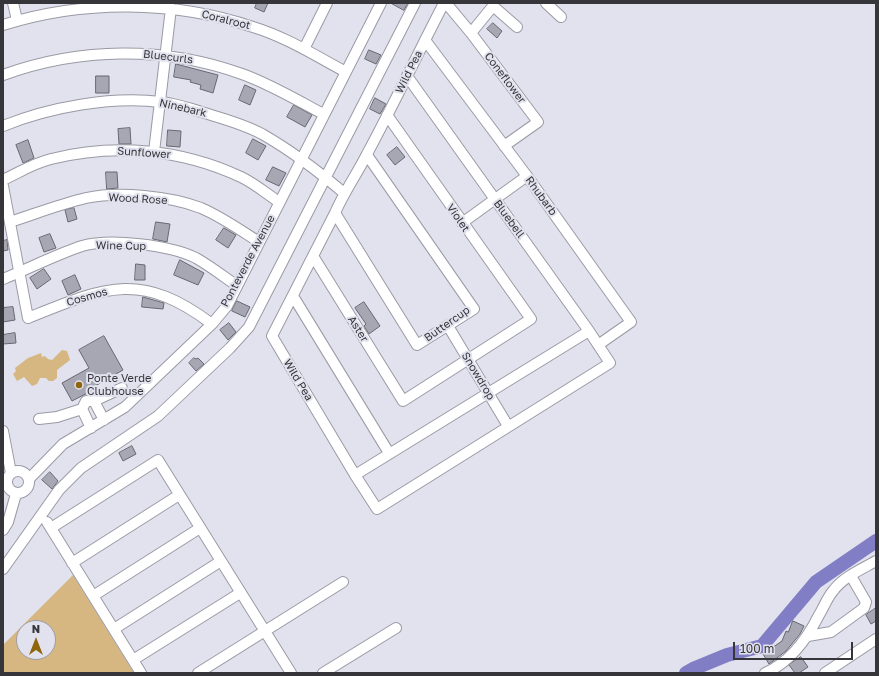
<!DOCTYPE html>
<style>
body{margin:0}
#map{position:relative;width:879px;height:676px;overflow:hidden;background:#e1e2ee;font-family:"Golos Text",sans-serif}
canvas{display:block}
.frame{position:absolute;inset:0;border:4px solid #35353a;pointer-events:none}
.north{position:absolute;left:16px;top:620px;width:40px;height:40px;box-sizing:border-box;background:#e1e2ee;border:1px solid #9c9da6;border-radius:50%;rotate:0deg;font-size:11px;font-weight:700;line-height:16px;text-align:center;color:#35353a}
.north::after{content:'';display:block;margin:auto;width:14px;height:18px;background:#8f660c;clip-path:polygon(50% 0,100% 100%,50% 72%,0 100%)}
.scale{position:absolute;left:733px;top:642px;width:120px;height:18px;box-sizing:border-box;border:2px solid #35353a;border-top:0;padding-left:5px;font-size:12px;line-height:14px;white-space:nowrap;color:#35353a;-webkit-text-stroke:3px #e1e2ee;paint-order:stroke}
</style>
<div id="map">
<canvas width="879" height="676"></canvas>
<div class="frame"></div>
<div class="north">N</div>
<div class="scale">100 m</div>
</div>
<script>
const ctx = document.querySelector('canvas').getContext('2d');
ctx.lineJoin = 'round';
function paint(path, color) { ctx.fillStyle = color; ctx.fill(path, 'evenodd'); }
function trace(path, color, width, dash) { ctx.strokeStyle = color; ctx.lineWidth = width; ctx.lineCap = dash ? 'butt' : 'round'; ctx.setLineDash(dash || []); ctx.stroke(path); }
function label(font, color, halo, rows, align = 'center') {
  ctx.font = font + ' "Golos Text",sans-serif'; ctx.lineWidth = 4; ctx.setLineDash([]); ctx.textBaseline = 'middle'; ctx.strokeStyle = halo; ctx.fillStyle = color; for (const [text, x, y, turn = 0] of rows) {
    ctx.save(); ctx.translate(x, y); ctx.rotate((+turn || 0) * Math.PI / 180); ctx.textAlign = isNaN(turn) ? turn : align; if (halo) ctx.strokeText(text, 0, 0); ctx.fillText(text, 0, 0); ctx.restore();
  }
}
const green = new Path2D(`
 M62 350 67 351 70 360 57 370V378L53 381H49L46 378H40L37 384 32 386 24 377 17 381 13 374 16 371 15 368 28 358 41 353 42 357 45 356 48 359 52 360Z
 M73 575 134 673H3V645ZM24 628H48V652H24Z`);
const river = new Path2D(`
 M686 673 693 669 727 655 762 646 816 582 876 541`);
const building = new Path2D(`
 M257 3H268L264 12 255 8Z
 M391 3H408L404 10Z
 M493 23 502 31 497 38 487 29Z
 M369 50 381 55 376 64 365 59Z
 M176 64 218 75 213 93 200 89 201 85 190 82 191 80 174 77Z
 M96 76H109V93H96Z
 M245 85 256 90 250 105 239 100Z
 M375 98 386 104 380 114 370 109Z
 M294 105 312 115 305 127 287 117Z
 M130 128 131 144H119L118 129Z
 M168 130 181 131 180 147 167 146Z
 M253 139 266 146 258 160 246 153Z
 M28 140 34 158 23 163 16 145Z
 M397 147 405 157 395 165 387 155Z
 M273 167 286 173 279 186 266 180Z
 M106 172H117L118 188 107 189Z
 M74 208 77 219 68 222 65 210Z
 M156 222 170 224 167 242 153 239Z
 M224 228 236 235 228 248 216 240Z
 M50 234 56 248 44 252 39 238Z
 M7 240 8 250 3 251V241Z
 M180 260 204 273 198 285 174 275Z
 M136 264 145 265V280H135Z
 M44 269 51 279 37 289 30 278Z
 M75 275 81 289 68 295 62 281Z
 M143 297 164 303 163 309 142 307Z
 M237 301 250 307 245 317 232 311Z
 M364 302 380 326 369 334 364 326 366 324 355 308Z
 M13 307 15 320 3 322V308Z
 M229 323 236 332 228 340 220 330Z
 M15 333 16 343 3 344V335Z
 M104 336 123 370 95 386 97 388 72 401 62 383 89 368 79 350Z
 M194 358 196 359 198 358 204 364 196 371 189 363Z
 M132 446 136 454 123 461 119 453Z
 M50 472 58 481 52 489 42 480Z
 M876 608V621L871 624 866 615Z
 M793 621 804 626 800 634 786 651 769 664 763 654 782 641 786 631 788 632Z
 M801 657 808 667 799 673H795L789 665Z`);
const minor = new Path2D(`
 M13 3 17 20
 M446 3 471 33 538 122 504 146
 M546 3 561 17
 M3 25C83 0 173 0 253 27 286 37 316 56 346 72
 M471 33 493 6 517 27
 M425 40 527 176 631 322 598 345
 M304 49 327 3
 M3 75C80 47 164 46 242 74 270 84 297 100 323 114
 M407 76 589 331 610 363 377 509 355 475 272 336 335 213C344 192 357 174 367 154 394 104 418 53 444 3
 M3 126C50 107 111 96 161 102 178 104 195 110 211 115 228 120 247 126 262 134 292 151 318 171 344 193
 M154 152 171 8
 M3 180C18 173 34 163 51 159 115 143 181 149 241 177 254 183 267 194 279 202
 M3 186 28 318C105 287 140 270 212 324
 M335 213 417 345 474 309 367 155
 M10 222C35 214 60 204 86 198 119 191 170 196 201 208 222 217 240 230 259 242
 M462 223 527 176
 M313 256 403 401 531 319 387 115
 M3 279C30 268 55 255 82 246 110 238 170 245 196 258 210 266 223 276 236 285
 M293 296 389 453
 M448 326 508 426
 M94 401 122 388
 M39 419 57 417 82 409
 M91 428 82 409 86 401H94L104 420
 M3 431 11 473
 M7 482a11 11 0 1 1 22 0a11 11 0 1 1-22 0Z
 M355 475 589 331
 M29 479 63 444 125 407 212 324 227 306 381 3
 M47 522 141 673
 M51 528 158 460 291 673
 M3 530 8 522 16 494
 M72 563 179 495
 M3 569 59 490 81 468 158 416 230 348 249 327 415 3
 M93 596 200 528
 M114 629 221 561
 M808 636 831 632 864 608 866 602 851 576
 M133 660 240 593
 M198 673 343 582
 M323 673 396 628
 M765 673C791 662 807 639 819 615 824 607 827 598 833 591 843 577 862 569 876 561
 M825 673 876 639`);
const markers = [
 [79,385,4,"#8f660c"]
];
const streetNames = [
 ["Coralroot",226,20,14],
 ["Bluecurls",168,57,7],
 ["Wild Pea",409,72,-63],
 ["Coneflower",505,78,53],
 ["Ninebark",183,108,13],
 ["Sunflower",144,153,4],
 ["Rhubarb",541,196,54],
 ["Wood Rose",138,199,3],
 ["Violet",458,218,55],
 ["Bluebell",509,219,54],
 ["Wine Cup",121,246,1],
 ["Ponteverde Avenue",248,261,-62],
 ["Cosmos",87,297,-16],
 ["Buttercup",447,324,-35],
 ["Aster",358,329,58],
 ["Snowdrop",478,376,59],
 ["Wild Pea",298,380,59]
];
const poiNames = [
 ["Ponte Verde",87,379],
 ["Clubhouse",87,392]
];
paint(green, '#d6b681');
trace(river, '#817ec5', 14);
paint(building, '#a6a7b2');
trace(building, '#676771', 1);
trace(minor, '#9a9aa5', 12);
trace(minor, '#fff', 10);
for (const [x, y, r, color] of markers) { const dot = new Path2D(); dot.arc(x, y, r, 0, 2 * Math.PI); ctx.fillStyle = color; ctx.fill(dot); trace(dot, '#e1e2ee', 1.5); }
label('11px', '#35353a', '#e1e2ee', streetNames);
label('11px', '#35353a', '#e1e2ee', poiNames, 'left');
</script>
